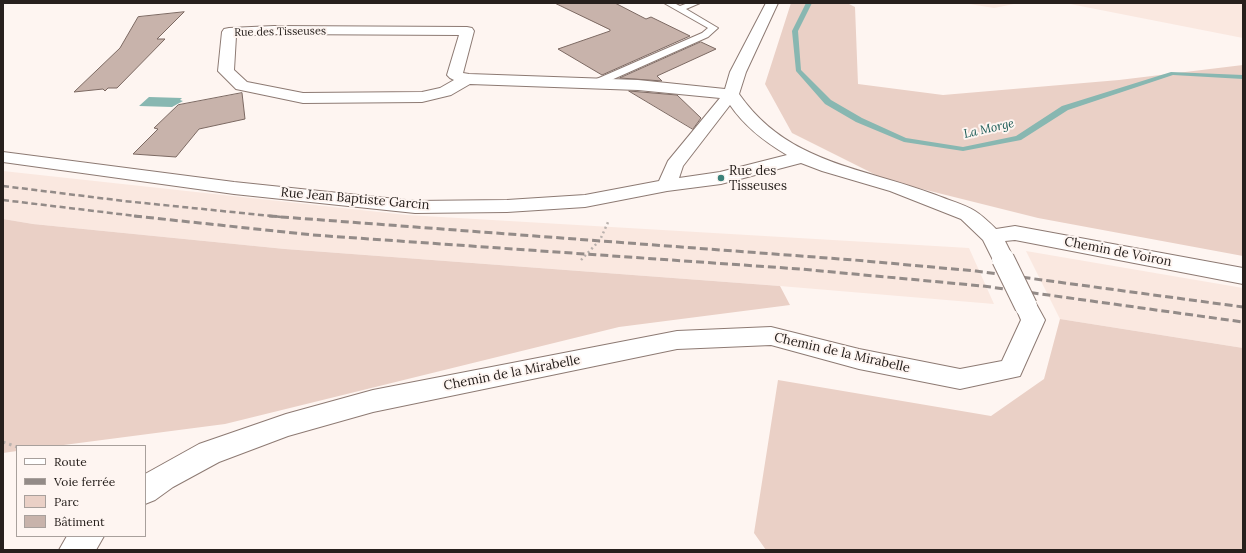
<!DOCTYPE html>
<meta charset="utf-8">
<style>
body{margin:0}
#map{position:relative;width:1246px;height:553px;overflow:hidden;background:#fef5f1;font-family:Lora,serif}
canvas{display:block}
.frame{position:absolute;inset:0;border:4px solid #27201d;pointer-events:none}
.legend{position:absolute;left:16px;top:445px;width:130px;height:92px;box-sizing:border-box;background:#fef5f1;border:1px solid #a8a09c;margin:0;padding:5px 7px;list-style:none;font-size:12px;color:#27201d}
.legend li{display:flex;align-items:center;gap:8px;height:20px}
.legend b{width:20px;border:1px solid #a8a09c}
</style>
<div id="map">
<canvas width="1246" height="553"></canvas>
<div class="frame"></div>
<ul class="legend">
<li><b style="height:5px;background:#fff"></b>Route</li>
<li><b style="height:5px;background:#938b88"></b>Voie ferrée</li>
<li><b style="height:11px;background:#ead0c6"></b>Parc</li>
<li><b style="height:11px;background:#c8b3ab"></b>Bâtiment</li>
</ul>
</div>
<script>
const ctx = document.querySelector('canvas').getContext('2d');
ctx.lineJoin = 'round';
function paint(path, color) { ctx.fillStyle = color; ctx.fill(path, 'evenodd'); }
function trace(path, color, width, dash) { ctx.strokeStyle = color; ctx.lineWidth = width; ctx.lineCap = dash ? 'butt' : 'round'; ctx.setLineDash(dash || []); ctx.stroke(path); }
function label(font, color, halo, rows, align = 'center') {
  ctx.font = font + ' Lora,serif'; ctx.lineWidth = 4; ctx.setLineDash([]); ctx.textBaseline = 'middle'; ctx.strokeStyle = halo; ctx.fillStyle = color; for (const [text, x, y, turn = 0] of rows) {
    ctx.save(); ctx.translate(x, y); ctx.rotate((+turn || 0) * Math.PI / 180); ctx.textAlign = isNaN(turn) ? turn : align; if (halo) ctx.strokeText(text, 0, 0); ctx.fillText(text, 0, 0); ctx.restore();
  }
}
const built = new Path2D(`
 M963 3H1019L994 8Z
 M1065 3H1243V38Z
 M3 171 407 215 969 248 994 304 780 286 285 249 33 224 3 219Z
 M1026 251 1243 288V348L1060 319Z`);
const green = new Path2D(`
 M791 3H847L855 7 858 84 943 95 1119 80 1243 65V256L1038 218 886 180 792 133 765 84Z
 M3 219 33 224 285 249 780 286 790 305 619 327 225 424 56 446H17V451L3 453Z
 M1060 319 1243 348V550H766L754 533 778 380 991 416 1044 379Z`);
const water = new Path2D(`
 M149 97 182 98 180 100 183 101 172 107 139 106Z`);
const stream = new Path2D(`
 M806 3H812L798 31 801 70 831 100 862 118 906 138 963 147 1016 136 1062 106 1171 72 1243 75V79L1173 75 1068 110 1021 140 963 151 904 142 856 122 825 104 796 71 792 31Z`);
const building = new Path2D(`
 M555 3H615L646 19 651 17 690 36 602 75 558 49 610 31V30Z
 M184 12 157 39H165L117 88H108L105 91 103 89 74 92 120 48 138 17Z
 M701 42 716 49 657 76 662 81 620 78Z
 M629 91 677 95 701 118 693 129Z
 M242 93 245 119 199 129 176 157 133 154 158 129 154 128 178 105Z`);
const pathFar1 = new Path2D(`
 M581 260 600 240 609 220`);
const path = new Path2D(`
 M3 442 17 447`);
const service = new Path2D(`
 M664 3H674L680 6 688 3H700L686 9 718 28 708 37 600 85H592L591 83 592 81 702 33 708 28Z`);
const minor = new Path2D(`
 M766 3H778L746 72 739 94C788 164 862 167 936 195 948 200 964 204 975 211 983 216 990 223 996 229L1015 226 1243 268V284L1015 240 1005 241 1014 259 1011 264 1003 266 995 264 983 240 961 219 890 191 822 171 801 163 721 184 667 191 585 207 507 212 415 213 234 194 3 162V152L234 182 415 201 507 200 585 195 659 181 668 161 720 98 638 90 470 84 451 95 422 102 303 103 236 89 218 71 222 32 224 29 229 28 274 26 467 27 472 28 474 31 463 73 469 74 638 80 725 89 730 72ZM274 34 459 35 447 75 450 78 454 80 440 88 422 92 303 93 247 82 234 70 236 36ZM730 105C745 127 765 142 787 155L720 172 679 178 683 166Z
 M1026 298 1034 300 1045 320 1020 376 960 389 859 369 771 345 677 349 373 412 288 436 219 462 173 487 155 500 145 504V474L199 444 286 414 373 390 677 331 771 327 859 349 960 369 1002 361 1021 320 1015 306 1018 300Z
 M67 536H104L96 550H59Z`);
const railFar1 = new Path2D(`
 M3 186 124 201 281 217
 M3 200 144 217`);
const rail = new Path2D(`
 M134 216 313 235 800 269 983 286 1243 322
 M269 216 854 260 976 271 1243 307`);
const minorBridge = new Path2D(`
 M1003 259 1026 306`);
const markers = [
 [721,178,4,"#3b827b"]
];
const farStreetnames = [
 ["Rue des Tisseuses",280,32,-1]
];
const farWaternames = [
 ["La Morge",989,129,-13]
];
const poiNames = [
 ["Rue des",729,171],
 ["Tisseuses",729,186]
];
const streetNames = [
 ["Rue Jean Baptiste Garcin",355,199,5],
 ["Chemin de Voiron",1118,252,11],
 ["Chemin de la Mirabelle",842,353,13],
 ["Chemin de la Mirabelle",512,373,-11]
];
paint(built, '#fae8e0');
paint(green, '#ead0c6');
paint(water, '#88b7b1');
paint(stream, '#88b7b1');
paint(building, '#c8b3ab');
trace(building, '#7c6962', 1);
trace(service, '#8d7a73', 2);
trace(minor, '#8d7a73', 2);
trace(pathFar1, '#b9b1ad', 2.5, [2, 3]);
trace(path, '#b9b1ad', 3, [2.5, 4]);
paint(service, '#fff');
paint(minor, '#fff');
trace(railFar1, '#938b88', 2.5, [6, 3.5]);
trace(rail, '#938b88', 3, [8, 4]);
trace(minorBridge, '#8d7a73', 24, []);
trace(minorBridge, '#fff', 22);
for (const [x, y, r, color] of markers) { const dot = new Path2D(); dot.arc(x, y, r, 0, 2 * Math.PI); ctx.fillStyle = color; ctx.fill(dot); trace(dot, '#fef5f1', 1.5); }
label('11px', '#27201d', '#fef5f1', farStreetnames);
label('italic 12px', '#165853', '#fef5f1', farWaternames);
label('13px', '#27201d', '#fef5f1', poiNames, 'left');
label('13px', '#27201d', '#fef5f1', streetNames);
</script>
